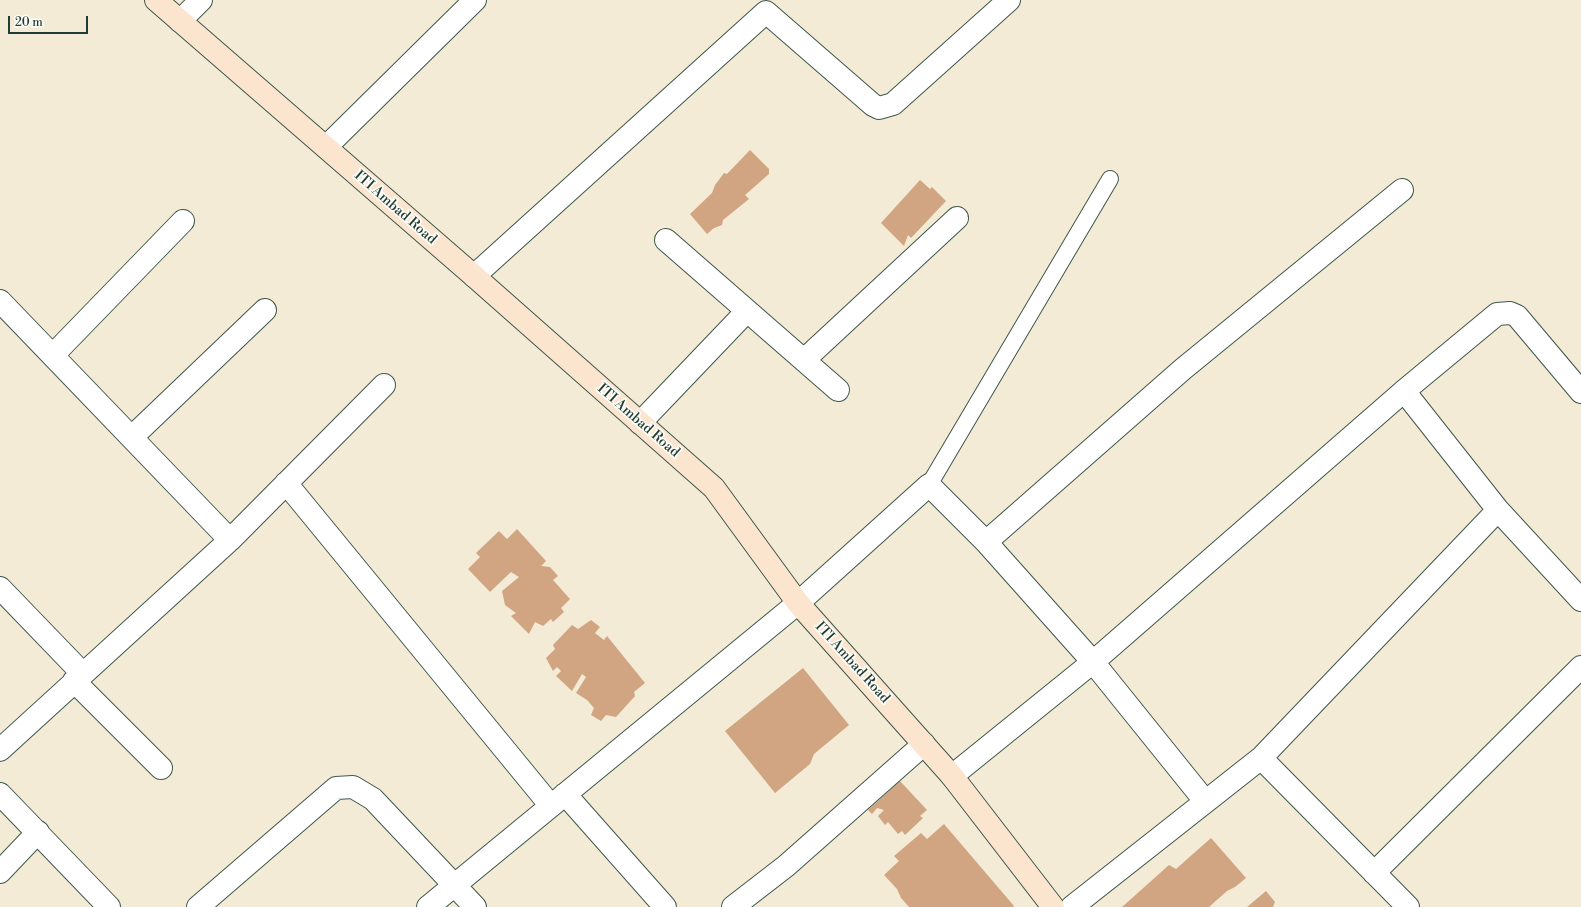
<!DOCTYPE html>
<style>
body{margin:0}
#map{position:relative;width:1581px;height:907px;overflow:hidden;background:#f3ebd5;font-family:"Libre Bodoni",serif}
canvas{display:block}
.scale{position:absolute;left:8px;top:16px;width:80px;height:18px;box-sizing:border-box;border:2px solid #1f3d34;border-top:0;padding-left:5px;font-size:12px;line-height:14px;white-space:nowrap;color:#1f3d34;-webkit-text-stroke:3px #fdfcf7;paint-order:stroke}
</style>
<div id="map">
<canvas width="1581" height="907"></canvas>
<div class="scale">20 m</div>
</div>
<script>
const ctx = document.querySelector('canvas').getContext('2d');
ctx.lineJoin = 'round';
function paint(path, color) { ctx.fillStyle = color; ctx.fill(path, 'evenodd'); }
function trace(path, color, width, dash) { ctx.strokeStyle = color; ctx.lineWidth = width; ctx.lineCap = dash ? 'butt' : 'round'; ctx.setLineDash(dash || []); ctx.stroke(path); }
function label(font, color, halo, rows, align = 'center') {
  ctx.font = font + ' "Libre Bodoni",serif'; ctx.lineWidth = 3.5; ctx.setLineDash([]); ctx.textBaseline = 'middle'; ctx.strokeStyle = halo; ctx.fillStyle = color; for (const [text, x, y, turn = 0] of rows) {
    ctx.save(); ctx.translate(x, y); ctx.rotate((+turn || 0) * Math.PI / 180); ctx.textAlign = isNaN(turn) ? turn : align; if (halo) ctx.strokeText(text, 0, 0); ctx.fillText(text, 0, 0); ctx.restore();
  }
}
const building = new Path2D(`
 M750 150 769 169V174L745 195 749 199 723 220 722 225 714 228 707 234 690 214 712 193 715 185 724 173 727 174Z
 M920 180 930 189 932 187 946 201 911 238 908 235 904 246 881 223Z
 M517 529 546 561 541 566 550 567 558 576 553 580 570 599 561 608 564 612 553 622 551 619 543 626 535 622 529 634 511 616 516 613 505 605 502 591 519 577 511 572 490 592 468 569 480 557 476 553 499 531 507 539Z
 M591 620 600 627 595 633 604 640 607 636 645 683 634 692 635 696 616 717 606 715 601 721 591 715 594 708 587 700 576 693 586 677 582 674 572 691 556 676 561 671 557 667 553 671 546 658 555 649 553 645 572 625 578 629Z
 M803 668 849 725 814 754 810 764 775 793 725 731Z
 M900 781 927 810 920 816 923 818 905 835 902 831 898 834 888 822 885 825 878 816 884 810 877 808 872 814 868 810Z
 M944 824 1014 906 1013 907H909L901 898 897 889 884 875 899 861 894 856 921 833 927 839Z
 M1211 838 1246 878 1235 887 1227 891 1209 907H1122L1169 865 1176 869Z
 M1266 891 1275 902 1273 907H1247Z`);
const lane = new Path2D(`
 M929 485 1110 179`);
const street = new Path2D(`
 M180 21 201 0
 M326 147 475 0
 M666 240 838 390
 M474 276 766 12 873 105 879 108 893 104 1009 0
 M0 301 230 540
 M53 355 183 221
 M804 360 957 218
 M1404 391 1498 510
 M640 423 747 311
 M132 437 265 310
 M286 483 551 806
 M986 542 1183 369 1402 190
 M0 588 83 674
 M74 681 161 768
 M0 750 230 540 384 385
 M1261 758 1408 907
 M952 776 1093 662 1404 391 1497 314 1510 313 1517 316 1581 392
 M0 794 109 907
 M565 794 665 907
 M0 872 38 832
 M1374 873 1581 667
 M198 907 336 788 353 787 373 799 475 907
 M428 907 798 603 929 485 986 542 1093 662 1205 801
 M733 907 786 866 924 744
 M1072 907 1261 758 1498 510 1581 600`);
const secondary = new Path2D(`
 M156 0 474 276 714 488 798 603 952 776 1053 907`);
const streetNames = [
 ["ITI Ambad Road",395,208,41],
 ["ITI Ambad Road",638,421,41],
 ["ITI Ambad Road",852,663,48]
];
paint(building, '#d1a482');
trace(lane, '#3f574c', 18);
trace(street, '#3f574c', 24);
trace(secondary, '#3f574c', 24);
trace(lane, '#fff', 16);
trace(street, '#fff', 22);
trace(secondary, '#fce5cf', 22);
label('14px', '#1f3d34', '#fdfcf7', streetNames);
</script>
